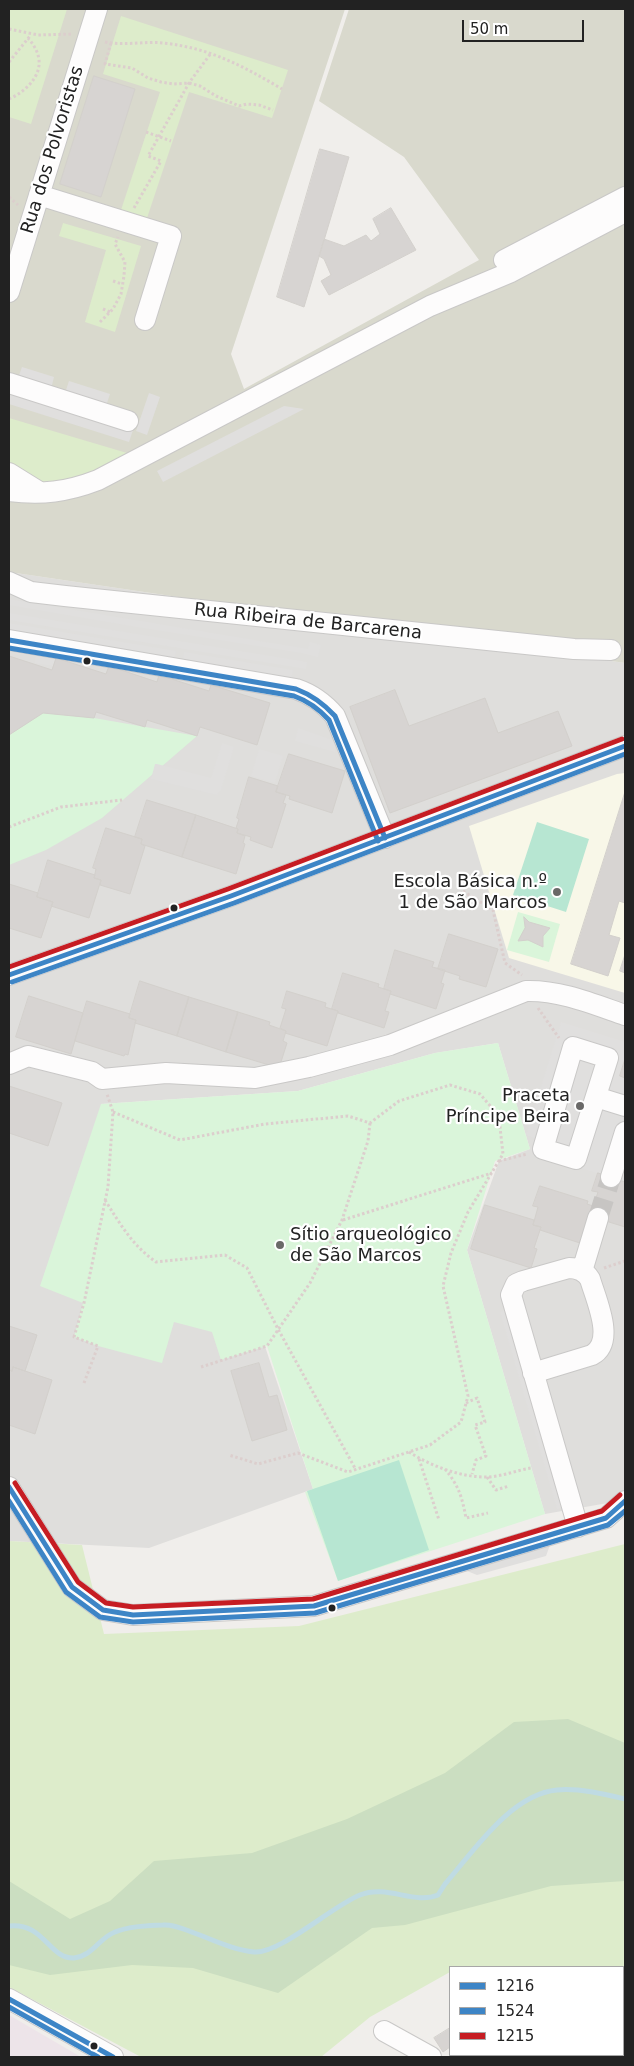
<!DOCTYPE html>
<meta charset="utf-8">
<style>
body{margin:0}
#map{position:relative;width:634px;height:2066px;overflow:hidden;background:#f0eeeb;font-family:"DejaVu Sans",sans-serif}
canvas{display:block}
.frame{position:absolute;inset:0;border:10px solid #222;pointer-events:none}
.legend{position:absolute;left:449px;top:1966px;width:175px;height:90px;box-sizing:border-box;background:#fff;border:1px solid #a7a7a7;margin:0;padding:6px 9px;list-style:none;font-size:15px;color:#222}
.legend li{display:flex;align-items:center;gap:10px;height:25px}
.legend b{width:25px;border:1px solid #a7a7a7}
.scale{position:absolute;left:462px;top:20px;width:122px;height:22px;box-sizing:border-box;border:2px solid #222;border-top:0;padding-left:6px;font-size:15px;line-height:18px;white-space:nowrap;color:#222;-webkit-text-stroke:4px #fff;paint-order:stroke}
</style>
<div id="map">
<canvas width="634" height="2066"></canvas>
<div class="frame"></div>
<ul class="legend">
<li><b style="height:6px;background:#3d85c6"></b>1216</li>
<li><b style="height:6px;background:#3d85c6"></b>1524</li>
<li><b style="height:6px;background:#c61d23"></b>1215</li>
</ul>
<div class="scale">50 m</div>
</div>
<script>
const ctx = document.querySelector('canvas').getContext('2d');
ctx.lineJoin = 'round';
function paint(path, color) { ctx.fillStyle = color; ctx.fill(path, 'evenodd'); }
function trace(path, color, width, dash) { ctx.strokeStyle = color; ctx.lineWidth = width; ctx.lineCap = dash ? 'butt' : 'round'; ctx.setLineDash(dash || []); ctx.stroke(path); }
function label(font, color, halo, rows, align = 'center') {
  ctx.font = font + ' "DejaVu Sans",sans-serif'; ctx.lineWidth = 4.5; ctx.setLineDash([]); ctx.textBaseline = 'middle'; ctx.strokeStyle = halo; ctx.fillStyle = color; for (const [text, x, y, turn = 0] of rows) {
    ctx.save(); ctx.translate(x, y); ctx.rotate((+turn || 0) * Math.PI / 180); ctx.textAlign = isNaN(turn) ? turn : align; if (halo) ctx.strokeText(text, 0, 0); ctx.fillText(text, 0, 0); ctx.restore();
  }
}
const residential = new Path2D(`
 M9 572 625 663V1500L545 1514 467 1250 499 1161 530 1149 498 1043 435 1053 298 1091 101 1104 246 1290 313 1489 149 1548 9 1541Z`);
const industrial = new Path2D(`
 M9 2015 81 2057H9Z`);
const education = new Path2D(`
 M625 773V993L509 958 469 826 617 774Z`);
const construction = new Path2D(`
 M9 9H345L231 354 244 389 479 260 404 157 319 101 349 9H625V663L9 572Z`);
const grass = new Path2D(`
 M9 9H67L31 124 9 117Z
 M121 16 288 70 272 118 189 92 147 218 121 210 160 92 103 74Z
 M63 223 141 246 115 332 85 322 106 250 59 236Z
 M9 418 127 453 83 480 47 488 23 477 9 463Z
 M9 1541 82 1545 104 1634 299 1626 625 1544V2057H543L541 2055H623V1967H450V1972L370 2017 321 2057H141L9 1987Z`);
const forest = new Path2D(`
 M568 1719 625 1743V1881L551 1886 405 1925 372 1928 278 1993 193 1968 132 1965 50 1975 9 1965V1881L70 1919 110 1901 154 1861 252 1853 347 1819 445 1773 514 1722Z`);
const park = new Path2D(`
 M43 713 94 718 197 736 102 818 46 850 9 865V735Z
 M518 912 560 924 549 962 507 950Z
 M498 1043 530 1149 495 1161 467 1250 545 1514 338 1581 305 1492 313 1489 267 1346 221 1360 212 1332 174 1322 162 1363 98 1346 74 1337 83 1303 40 1286 101 1104 298 1091 435 1053Z`);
const pitch = new Path2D(`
 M537 822 589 839 566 912 513 895Z
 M399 1460 429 1550 338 1581 307 1491Z`);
const parking = new Path2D(`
 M22 367 54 377 51 389 18 378Z
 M69 381 110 394 106 406 65 393Z
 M9 391 133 430 129 442 9 404Z
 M149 393 160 397 147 435 136 431Z
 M284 406 304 409 163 482 157 471Z
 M9 599 308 649 310 642 321 645 318 657 302 653 131 626 9 605Z
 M9 613 307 662 306 669 9 620Z
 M9 623 176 651 174 662 9 634Z
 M36 652 74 658 72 669 35 663Z
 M184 652 293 670 291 681 182 663Z
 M298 728 335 741V752L295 741Z
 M222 743 234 747 221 790 217 795 151 779 155 764H157L211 778Z
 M259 749 283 756 275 783 251 776Z
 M561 1022 625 1042V1059L620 1076 625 1078V1182L533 1153 537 1139 526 1135Z
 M512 1309 569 1507 557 1509 500 1312Z
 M550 1545 546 1556 477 1575 467 1571 461 1572Z`);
const stream = new Path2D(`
 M9 1926C44 1922 49 1959 74 1958 93 1956 100 1937 115 1932 126 1927 150 1925 163 1925 172 1924 181 1928 189 1931 209 1938 232 1950 254 1952 280 1954 332 1906 360 1895 387 1884 414 1905 438 1895L445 1884C473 1852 511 1794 557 1790 579 1788 604 1794 625 1799`);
const building = new Path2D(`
 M94 76 135 89 101 197 60 184Z
 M320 149 349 157 304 307 277 297Z
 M391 208 416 250 329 295 321 281 331 275 324 259 319 256 324 239 344 246 366 235 371 241 380 234 373 219Z
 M9 656 52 670 56 658 106 674 109 666 157 682 159 675 209 691 211 685 270 703 257 745 200 727 197 736 147 720 145 727 96 712 94 718 43 713 9 735Z
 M395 690 409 726 485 698 498 733 558 711 572 746 390 813 350 707Z
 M289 754 345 771 332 813 289 799 290 796 276 792Z
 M249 777 278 786 276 792 286 795 283 803 286 804 272 848 250 840 251 837 237 833 238 829 236 828 239 819 237 818Z
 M625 792V903L619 901 609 935 620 938 608 976 571 964Z
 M147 800 196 815 182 857 141 844 142 839 135 837Z
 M196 815 238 829 237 833 245 836 243 843 245 844 236 874 182 857Z
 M106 828 142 839 141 844 145 846 130 894 100 885 101 880 94 878 96 869 93 868Z
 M48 860 95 875 94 878 101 880 89 918 51 906 53 902 37 897Z
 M9 884 38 893 37 897 53 902 41 938 9 928Z
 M524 917 529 922 550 928 543 936V947L528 940 518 941 525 928Z
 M449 934 498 949 486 987 459 979 460 976 438 969Z
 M395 950 434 962 432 967 445 970 441 983 444 984 436 1009 390 994 391 991 384 989Z
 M625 955V973L620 971Z
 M343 973 379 984 378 987 391 991 385 1011 389 1012 384 1028 338 1013V1011L332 1009Z
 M140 981 189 997 177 1036 135 1023 136 1020 129 1018Z
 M287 991 326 1003 325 1007 338 1011 327 1046 285 1033 286 1031 280 1028 286 1009 282 1008Z
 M29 996 83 1013 71 1054 16 1037Z
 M189 997 238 1012 226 1052 177 1036Z
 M87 1001 130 1014 129 1018 136 1020 128 1055 125 1054 124 1056 75 1041Z
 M238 1012 270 1022 269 1025 286 1031 283 1041 287 1043 279 1068 226 1052Z
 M625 1059V1078L620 1076Z
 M9 1086 62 1103 48 1146 9 1133Z
 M598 1173 625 1182V1227L590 1216 598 1192 592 1191Z
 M540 1186 588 1201 587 1204 593 1206 586 1245 540 1230 541 1227 533 1225 538 1207 533 1206Z
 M485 1205 534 1220 533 1225 541 1227 534 1248 537 1249 531 1268 471 1249Z
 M9 1326 37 1335 25 1371 13 1367 12 1371 9 1370Z
 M259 1363 269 1397 277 1395 287 1430 252 1441 231 1371Z
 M13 1367 52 1380 35 1434 9 1425V1370L12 1371Z
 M450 2028V2047L443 2052 434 2038Z
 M497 2055H515L517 2057H499Z`);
const minorTunnel = new Path2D(`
 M598 1218 611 1177`);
const path = new Path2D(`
 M9 29 38 35 73 34
 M105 42C124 46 145 41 163 43 210 48 243 66 282 89
 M111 43 105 64 132 68 148 78 161 82 174 84 189 83 200 86 216 96 239 106 247 104 259 105 273 110
 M9 62 30 36
 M9 99C23 93 41 78 39 60 38 51 33 44 28 38
 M146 132 171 141
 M9 197 18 205
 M134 208 161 161 148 156 189 83 211 53
 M113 281 122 284
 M103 309 110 312
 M100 322 113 309 121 294 124 276 125 262 115 244 118 237
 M9 827 61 807 122 800
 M463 891 493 910 505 963 522 975
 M538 1008 559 1038
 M113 1112 180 1140 265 1124 348 1116 370 1123 399 1101 450 1085 480 1094 492 1108 500 1127 503 1154 468 1212 451 1253 443 1286 468 1396 461 1422 430 1445 348 1472 298 1453 258 1464 229 1455
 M499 1161 527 1154
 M105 1200C120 1224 133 1246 156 1262L225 1255 247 1268 278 1329 356 1470
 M343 1220 492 1173
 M604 1268 625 1261
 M201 1367 267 1346 310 1283 342 1220 368 1141 370 1123
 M84 1383 98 1346 74 1337 84 1303 108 1187 113 1112 107 1094
 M466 1403 477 1398 485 1422 475 1425 486 1456 476 1460 472 1474
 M409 1452C431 1466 462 1478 489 1477 503 1476 518 1470 531 1468
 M419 1459 439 1520
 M445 1469C459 1486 462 1497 466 1518L488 1513
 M487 1477 496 1490 509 1486`);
const minor = new Path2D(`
 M39 195 171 236 145 320
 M504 260 625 197
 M9 292 97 9
 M9 383 128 421
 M9 473 38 491
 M9 491C42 495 67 492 98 480L430 306 511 272 625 212
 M9 582 31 592 65 596 574 649 611 650
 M9 640 296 689C311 694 324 703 335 716L385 838
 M9 975 231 896 625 746
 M573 1047 608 1058 576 1159 543 1149Z
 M9 1064 28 1056 92 1072 102 1079 166 1073 255 1078 309 1067 390 1045 526 991C560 990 593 1004 625 1015
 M596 1097 625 1106
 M611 1177 625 1132
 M582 1271 598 1218
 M533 1373 592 1355C616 1342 596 1300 590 1279 585 1271 578 1268 569 1268L523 1281 516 1284 511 1295 578 1527
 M9 1487 72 1587 103 1610 133 1615 314 1606 606 1518 625 1501
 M9 1999 113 2057
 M384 2031 431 2057`);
const bus1 = new Path2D(`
 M9 640 296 689C312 695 324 704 335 716L385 838
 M9 975 231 896 625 746
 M9 1487 72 1587 103 1610 133 1615 314 1606 606 1518 625 1501
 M9 1999 113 2057`);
const bus2 = new Path2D(`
 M9 648 294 696C308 701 319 709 329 720L378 841
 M12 982 234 903 625 754
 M9 1501 66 1592 100 1617 133 1622 315 1613 608 1525 625 1511
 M9 2007 98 2057`);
const bus3 = new Path2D(`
 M9 967 228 889 622 739
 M15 1483 78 1582 106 1603 133 1607 313 1599 602 1511 620 1495`);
const markers = [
 [87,661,4.5,"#222"],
 [557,892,5,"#6a6968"],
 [174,908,4.5,"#222"],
 [580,1106,5,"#6a6968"],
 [280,1245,5,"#6a6968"],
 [332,1608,4.5,"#222"],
 [94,2046,4.5,"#222"]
];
const streetNames = [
 ["Rua dos Polvoristas",53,150,-73],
 ["Rua Ribeira de Barcarena",308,622,6]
];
const poiNames = [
 ["Escola Básica n.º",547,882],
 ["1 de São Marcos",547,903],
 ["Praceta",570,1096],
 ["Príncipe Beira",570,1117],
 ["Sítio arqueológico",290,1235,"left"],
 ["de São Marcos",290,1256,"left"]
];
paint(residential, '#dfdedc');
paint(industrial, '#ede4e9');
paint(education, '#f8f7e8');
paint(construction, '#d9d9cd');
paint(grass, '#ddeccb');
paint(forest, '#cbdec1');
paint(park, '#daf5da');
paint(pitch, '#b7e6d2');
paint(parking, '#e0dfde');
trace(stream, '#bfdbe3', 5);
paint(building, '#d7d4d2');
trace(building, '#d3d0cc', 1);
trace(minorTunnel, '#c7c5c3', 20, [20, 10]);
trace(minor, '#c9c8c7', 22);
trace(path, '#dccecd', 3, [2.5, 2.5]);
trace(minor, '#fdfcfc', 20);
trace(bus1, '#3d85c6', 5);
trace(bus2, '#3d85c6', 5);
trace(bus3, '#c61d23', 5);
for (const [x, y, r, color] of markers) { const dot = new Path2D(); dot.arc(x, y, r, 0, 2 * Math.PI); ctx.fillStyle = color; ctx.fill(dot); trace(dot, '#fff', 2); }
label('18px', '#222', '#fff', streetNames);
label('18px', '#222', '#fff', poiNames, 'right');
</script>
